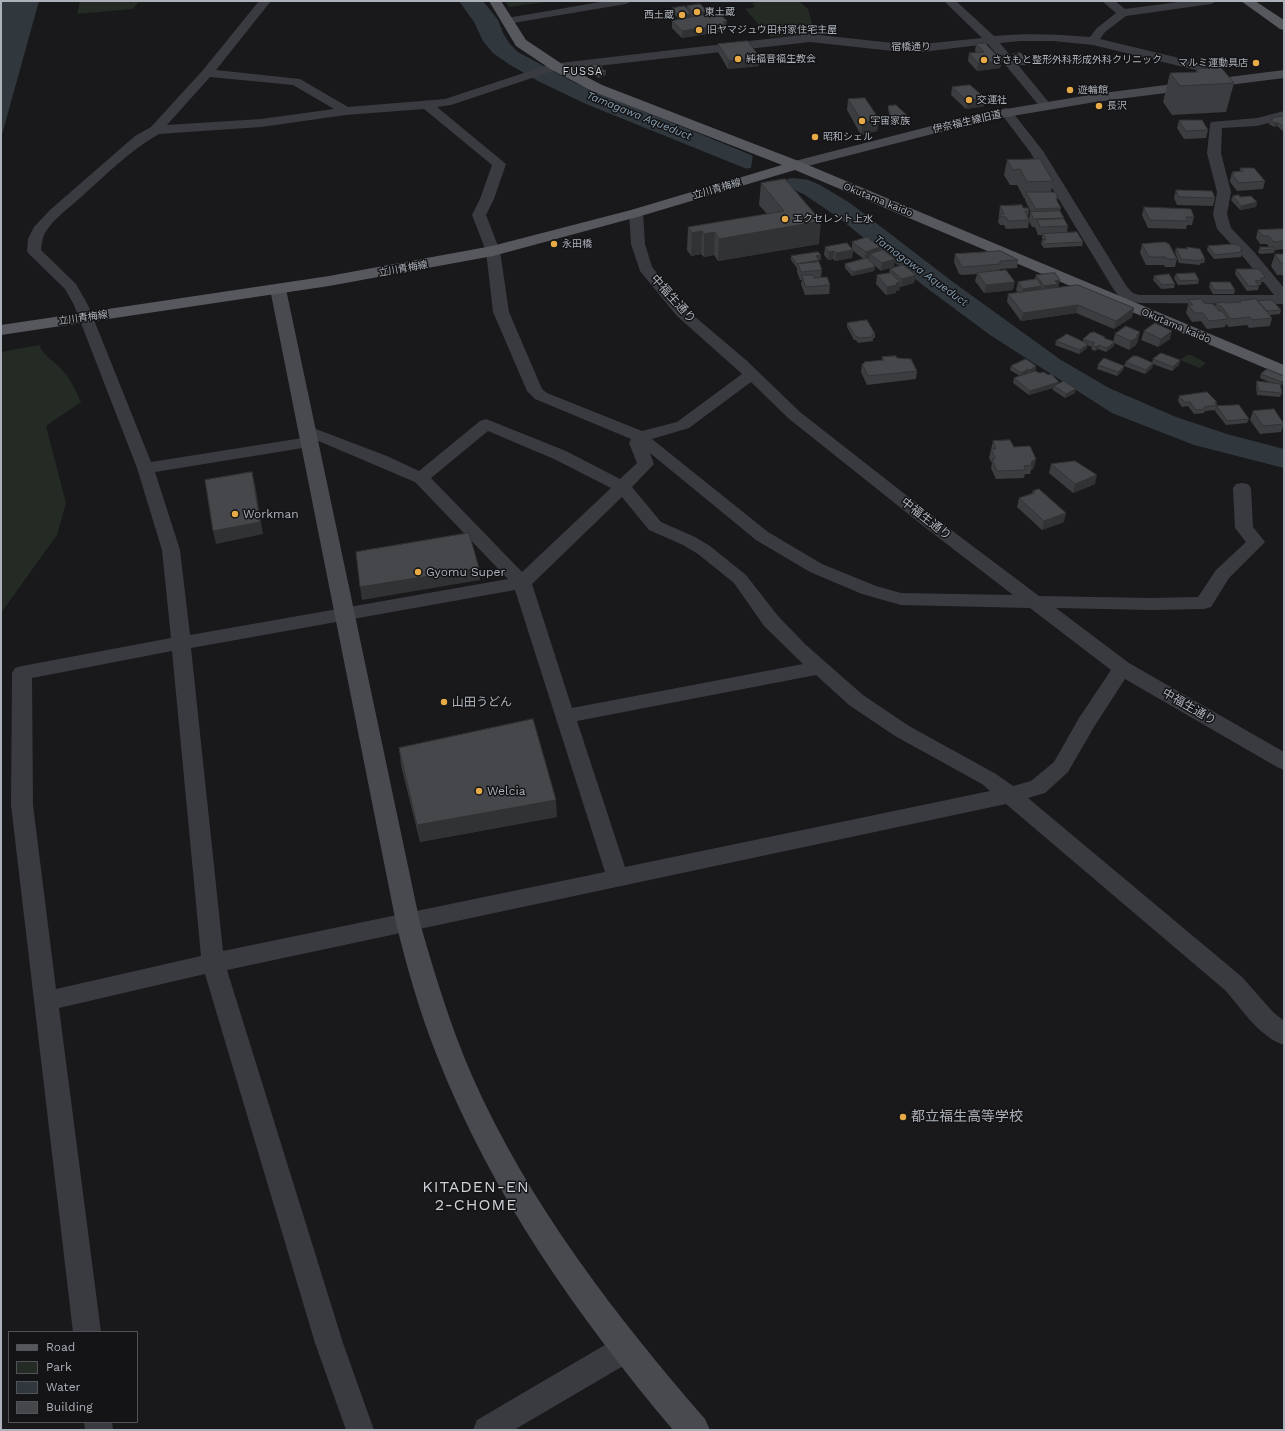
<!DOCTYPE html>
<meta charset="utf-8">
<style>
body{margin:0}
#map{position:relative;width:1285px;height:1431px;overflow:hidden;background:#19191b;font-family:"Work Sans",sans-serif}
canvas{display:block}
.frame{position:absolute;inset:0;border:2px solid #acb1ba;pointer-events:none}
.legend{position:absolute;left:8px;top:1331px;width:130px;height:92px;box-sizing:border-box;background:#141416;border:1px solid #515358;margin:0;padding:5px 7px;list-style:none;font-size:12px;color:#acb1ba}
.legend li{display:flex;align-items:center;gap:8px;height:20px}
.legend b{width:20px;border:1px solid #515358}
</style>
<div id="map">
<canvas width="1285" height="1431"></canvas>
<div class="frame"></div>
<ul class="legend">
<li><b style="height:5px;background:#56585e"></b>Road</li>
<li><b style="height:11px;background:#232b24"></b>Park</li>
<li><b style="height:11px;background:#30383e"></b>Water</li>
<li><b style="height:11px;background:#46474b"></b>Building</li>
</ul>
</div>
<script>
const ctx = document.querySelector('canvas').getContext('2d');
ctx.lineJoin = 'round';
function paint(path, color) { ctx.fillStyle = color; ctx.fill(path, 'evenodd'); }
function trace(path, color, width, dash) { ctx.strokeStyle = color; ctx.lineWidth = width; ctx.lineCap = dash ? 'butt' : 'round'; ctx.setLineDash(dash || []); ctx.stroke(path); }
function label(font, color, halo, rows, align = 'center') {
  ctx.font = font + ' "Work Sans","Noto Sans JP",sans-serif'; ctx.lineWidth = 3; ctx.setLineDash([]); ctx.textBaseline = 'middle'; ctx.strokeStyle = halo; ctx.fillStyle = color; for (const [text, x, y, turn = 0] of rows) {
    ctx.save(); ctx.translate(x, y); ctx.rotate((+turn || 0) * Math.PI / 180); ctx.textAlign = isNaN(turn) ? turn : align; if (halo) ctx.strokeText(text, 0, 0); ctx.fillText(text, 0, 0); ctx.restore();
  }
}
const green = new Path2D(`
 M80 1H139L133 9 77 14Z
 M505 1H553L509 7Z
 M767 1H799L808 9 815 34 770 37 745 9 755 7 752 3Z
 M39 345C46 359 54 360 63 371 71 380 76 391 81 402L46 426 66 503 57 535 1 613V352Z
 M1187 355H1191L1206 363 1200 368 1180 360Z`);
const water = new Path2D(`
 M1 1H39L1 138Z
 M459 1H483L498 20 503 33 509 43 518 52 575 83 744 152 820 185 850 203 953 282 1061 360 1109 388 1176 417 1227 434 1284 449V468L1194 445 1112 413 990 335 924 286 839 218 805 195 787 186 747 169 586 104 538 81 507 63 493 53 483 41 474 22Z`);
const pier = new Path2D(`
 M753 154 812 180 791 178 777 183 743 169 751 168Z`);
const street = new Path2D(`
 M259 1H271L216 70 300 79 348 107 445 99 551 64 810 34 893 43 922 44 982 38 944 1H956L994 36C1027 33 1057 34 1090 37L1097 28 1116 13 1102 1H1115L1125 9 1186 1H1217L1211 4 1126 16 1105 32 1100 39 1208 65C1218 70 1222 73 1228 81L1226 84H1218L1213 77 1200 71 1093 45 1053 41H1020L1000 43 1051 105 1049 108H1041L988 44 922 52 893 51 810 42 553 71 451 105 437 107 506 164 494 199 486 215 500 251 509 312 542 389 547 393 642 431 677 422 742 374 677 316 640 271 631 244 629 213 631 210 636 209 641 210 643 213 645 244 652 267 687 310 746 360 800 412 938 520 1039 596 1151 598 1198 597 1216 570 1246 542 1235 528 1233 488 1236 484 1242 483 1248 484 1251 488 1253 527 1265 542 1229 578 1211 607 1204 609 1151 610 1056 608 1129 663 1284 752V770L1277 767 1125 679 1094 727 1068 772 1045 793 1028 798 1242 977 1273 1012 1284 1021V1045C1260 1037 1242 1010 1226 991L1006 804 227 970 343 1343 374 1430H346L315 1343 205 974 59 1008 101 1332H73L11 805 12 673 15 668 22 666 171 638 162 550 137 468 74 305 65 289 29 254 27 251 28 239 34 227 50 210 135 136 151 127 203 70ZM210 77 293 85 334 109 261 119 167 125ZM424 109 492 165 480 199 472 215 486 251 493 312 527 391 535 399 631 439 629 443 637 463 620 479 566 451 486 419 480 421 419 471 387 456 308 426 302 427 300 431 302 435 309 437 151 462 88 305 76 284 41 250C42 244 42 238 45 233 53 219 69 208 80 198 105 176 130 150 159 134L261 127 346 115ZM751 382 788 418 926 528 1013 595 901 593 876 586 822 564 768 532 652 439 689 428ZM488 431 554 459 611 488 522 572 431 478ZM316 440 415 482 508 579 190 635 180 550 155 472 309 447 315 446 317 442ZM650 453 756 540 810 572 862 594 901 605 1030 608 1111 670 1079 718 1054 762 1031 781 1013 786 996 774 909 726 863 695 806 645 778 616 746 575 710 546 695 537 661 522 632 487 654 464ZM622 497 649 530 683 545 698 554 734 583 764 626 803 664 572 708 532 584ZM515 590 605 872 223 951 191 648ZM172 651 201 956 56 989 33 805 32 678ZM816 675 849 705 895 736 982 784 990 791 625 867 577 721Z
 M606 1H632L626 4 507 24 503 23 501 21 503 19 507 18Z
 M1006 108 1010 109 1043 151 1127 287 1133 293 1139 295H1274L1245 259 1217 229 1213 214 1217 192 1207 153 1210 125 1211 122 1257 118 1284 111V119L1257 126 1222 128 1221 153 1231 192 1227 214 1231 228 1255 253 1284 288V304L1139 303 1130 301 1118 306 1113 305 1111 302 1118 295 1114 290 1030 152 1000 112 1002 109Z
 M625 1335 635 1339 639 1349 635 1359 514 1430H473L477 1420 615 1339Z
 M84 1422H112L113 1430H85Z`);
const secondary = new Path2D(`
 M1284 70V78L1095 102 983 121 796 169 791 168 789 165 791 162 982 113 1095 94Z
 M278 284 284 286 286 289 420 923C435 975 451 1028 473 1078 529 1204 615 1315 705 1419L710 1430H673C578 1317 491 1194 437 1056 420 1013 407 968 396 923L270 289 272 286Z`);
const primary = new Path2D(`
 M489 1H501L526 40 562 64 602 85 801 162 1284 365V376L795 170 641 216 493 256 329 286 1 335V325L329 276 492 246 631 210 782 165 592 91 552 70 516 46Z
 M1241 1H1255L1284 20V30L1280 29Z`);
const wall = new Path2D(`
 M687 6 707 11V15L726 28 725 29V31L682 38 672 28V21L679 19 672 12V8L687 9Z
 M718 44 759 66 728 69 718 52Z
 M976 44 1002 61 1000 68 977 71 968 61 969 53H977L975 51Z
 M1013 54 1027 61 1026 65H1018L1012 58Z
 M1207 65 1234 83 1226 112 1172 115 1163 102 1170 73 1196 72V69H1206Z
 M602 66V69L606 71V75L599 78 583 71V68Z
 M952 87 984 106 966 109 951 95Z
 M848 99 879 119 877 131 861 135 847 110Z
 M888 106 910 118V122L892 125 888 110Z
 M1284 116V132L1277 126 1274 127 1269 124 1270 120H1271L1272 118Z
 M1179 120 1208 130 1206 138 1184 139 1177 128Z
 M1007 160 1053 181 1051 192 1058 196 1057 201 1061 208 1060 211 1064 218 1063 219 1068 226 1067 232 1083 242 1082 246 1044 248 1041 244 1042 240H1043L1042 238V235H1038L1035 227H1032L1029 221 1028 228 1006 229 1004 225H1000L998 222 999 216V214L1000 206 1023 208 1029 211 1028 217 1029 220 1030 212H1031L1025 200V198H1024L1017 185H1010L1004 175Z
 M1240 168 1265 181 1263 189 1237 191 1230 182V180L1232 172 1240 171Z
 M761 183 819 244 718 261 714 255 704 257 701 254 691 256 687 250 688 227 767 214 759 205Z
 M1176 190 1215 198 1213 206 1177 205 1174 198Z
 M1233 196 1240 197 1257 202 1256 207 1240 210 1231 200Z
 M1144 207 1194 217 1192 225H1187L1186 229 1148 228 1142 215Z
 M1284 229V249L1275 250 1274 253 1260 254 1258 252 1260 247H1269L1267 244H1260L1256 238 1258 230Z
 M852 242 880 250 895 259 881 271 875 266 874 271 852 276 845 268V264L864 259 853 251 852 258 835 261 833 259 828 260 824 255 825 247 852 248Z
 M1142 244 1177 259 1175 267H1165L1164 265H1146L1140 253Z
 M1208 246 1243 250 1241 257 1214 259 1207 250Z
 M1187 247 1205 259 1204 263H1201L1200 265 1179 263 1175 252 1176 248 1186 249Z
 M955 254 1018 260 1017 268 1000 269 999 271 1013 290 984 293 975 281 977 274 962 275 959 274 954 262Z
 M1275 254H1284V275H1277L1271 266Z
 M791 256 821 260H819V263L822 270 821 277 830 285 829 294 805 295 801 284 802 280H800L797 272V268L791 260Z
 M890 269 916 275 914 283 901 287 900 286 899 291H896V293L886 295 876 284 877 275 889 273Z
 M1236 269 1266 278 1264 282H1261V285H1258L1259 286 1258 290 1247 291 1235 274Z
 M1176 274 1199 280 1198 284 1178 285 1174 278Z
 M1036 275 1058 288 1134 308 1132 317 1114 329 1076 313 1021 321 1007 302 1008 294 1018 293 1016 290 1018 282 1035 279Z
 M1154 276 1175 284 1174 288 1161 289 1153 280Z
 M1210 283 1235 290 1234 294H1213L1209 287Z
 M1189 300 1215 306 1216 303H1226L1240 302V301H1258L1281 310 1280 314 1270 315 1272 318 1270 326 1249 328 1247 325 1229 327 1226 324 1225 327 1207 329 1201 321 1192 322 1186 313Z
 M847 323 875 334V338H873V341L858 343 856 340H854L847 327Z
 M1144 331 1170 339 1158 347 1141 340Z
 M1115 334 1138 341 1137 342 1136 345 1129 350 1114 343V346L1106 352 1098 349 1095 351 1091 349 1092 347 1087 345V348L1079 354 1055 345 1056 341 1083 342V339L1105 338 1113 342Z
 M882 357 897 358 917 371 916 379 867 385 861 372 862 364 864 363V362L882 360Z
 M1153 359 1180 360 1179 365 1172 371 1153 364 1152 368 1145 374 1124 366 1126 362 1152 363Z
 M1098 365 1124 366 1123 370 1117 376 1097 369Z
 M1011 366 1036 370 1033 372 1039 373 1075 393 1065 398 1053 390V388L1029 395 1013 383 1014 378 1020 376 1010 370Z
 M1261 374 1284 376 1281 386 1282 393 1280 397 1257 395 1256 386 1257 381 1271 383 1260 378Z
 M1179 396 1217 402 1216 404 1217 405 1216 410 1205 411 1204 413 1194 414 1188 406 1182 407 1178 401Z
 M1217 406 1249 419 1247 423 1226 425 1215 411Z
 M1253 411 1284 423 1281 432 1260 434 1250 420Z
 M993 441 1014 447 1030 446 1034 468 1031 470 1030 474H1025L1024 478 996 479 991 468 992 463 989 458Z
 M1051 464 1095 484 1073 493 1049 473Z
 M1033 491 1064 522 1042 530 1017 507 1019 498 1032 493Z
 M399 748 557 817 420 842 401 765Z`);
const shadedWall = new Path2D(`
 M707 11V15L694 17V14Z
 M691 14V17L679 19V16Z
 M727 21 726 28 725 29V31L682 38V31Z
 M760 58 759 66 728 69 729 61Z
 M1002 61 1000 68 977 71 978 63Z
 M606 71V75L599 78V75Z
 M985 98 984 106 966 109 967 101Z
 M910 118V122L892 125V121Z
 M879 119 877 131 861 135 863 123Z
 M1275 123H1278L1277 126 1274 127Z
 M1257 202 1256 207 1240 210 1241 206Z
 M821 221 819 244 718 261 719 239Z
 M702 231 701 254 691 256 692 233Z
 M715 232 714 255 704 257V234Z
 M880 247 879 256 870 254 869 259 865 260 866 252Z
 M853 250 852 258 835 261 836 253Z
 M834 251 833 259 828 260 829 252Z
 M821 255V260H816V256Z
 M895 259 894 267 881 271 882 263Z
 M819 260V264H798Z
 M875 266 874 271 852 276 853 272Z
 M916 275 914 283 901 287 902 279Z
 M1060 280 1058 288 1042 294 1044 286 1055 281Z
 M900 282 899 291H896V293L886 295 887 287Z
 M1015 282 1013 290 984 293 986 285Z
 M1042 286 1040 294 1021 297 1023 289Z
 M1078 305 1076 313 1021 321 1023 313Z
 M1134 308 1132 317 1114 329 1116 321Z
 M1172 331 1170 339 1158 347 1161 339Z
 M1140 332 1138 341 1137 342 1136 345 1129 350 1131 341Z
 M1115 342 1114 346 1106 352 1107 348Z
 M1088 344 1087 348 1079 354 1080 350Z
 M1099 345 1098 349 1095 351 1096 347Z
 M1180 360 1179 365 1172 371 1173 367Z
 M1153 363 1152 368 1145 374 1146 370Z
 M1036 366V370L1029 374 1030 370Z
 M1124 366 1123 370 1117 376 1118 372Z
 M1029 369 1028 374 1021 377V373Z
 M1284 380V383L1280 387 1282 382Z
 M1059 382 1058 386H1054L1053 388 1029 395 1030 391Z
 M1076 389 1075 393 1065 398 1066 394Z
 M1036 459 1034 468 1031 470 1032 465 1031 462Z
 M252 472 255 484 263 534 216 544 213 531Z
 M1097 475 1095 484 1073 493 1075 484Z
 M1066 513 1064 522 1042 530 1044 521Z
 M479 568 480 580 362 600 360 587Z
 M556 800 557 817 420 842 417 825Z`);
const building = new Path2D(`
 M700 4 707 11 694 14 687 6Z
 M685 6 691 14 679 16 672 8Z
 M714 13 717 16 721 15 727 21 723 22 725 24 682 31 672 21Z
 M748 41 760 58 729 61 718 44Z
 M985 43 1002 61 978 63 969 53 984 52 976 44Z
 M1021 53 1027 61H1018L1013 54Z
 M595 64 602 66 601 69 606 71 599 75 583 68Z
 M1207 65H1219L1234 83 1180 86 1170 73 1198 72 1196 69 1209 68Z
 M970 85 985 98 967 101 952 87Z
 M865 98 879 119 863 123 848 99Z
 M896 105 910 118 892 121 888 106Z
 M1284 116V127L1278 123H1275L1270 120 1273 119 1272 118Z
 M1179 120H1202L1208 130 1186 131Z
 M1040 159 1053 181 1027 182 1020 169 1013 170 1007 160Z
 M1240 168H1254L1265 181 1239 183 1232 174H1234L1232 172 1243 171Z
 M785 179 821 221 719 239 715 232 704 234 702 231 692 233 688 227 784 211 761 183Z
 M1176 190 1212 191 1215 198 1179 197Z
 M1026 192H1054L1057 194 1058 196H1056L1058 199H1056L1061 208 1036 209Z
 M1239 195 1240 197 1251 196 1257 202 1241 206 1233 196Z
 M1022 205 1023 208H1028L1029 211H1025L1029 220 1008 221 1006 217H1001L1000 214H1004L1000 206Z
 M1144 207 1191 209 1194 217H1186L1188 221 1150 220Z
 M1060 211 1064 218 1034 219 1030 212Z
 M1064 219 1068 226 1040 227 1037 220Z
 M1284 229V241L1274 242 1269 236H1263L1258 230Z
 M1077 232 1083 242 1044 244 1042 240H1046L1043 234Z
 M867 237 880 247 866 252 852 242Z
 M1165 242 1169 244 1177 259H1167L1166 257H1149L1142 244Z
 M847 243 853 250 836 253 834 251 829 252 825 247Z
 M1234 244 1239 245 1243 250H1240L1242 252 1215 255 1208 246Z
 M1187 247 1200 249 1205 259H1201L1202 261 1181 259 1176 248 1187 249Z
 M1260 247H1274L1275 249 1261 250Z
 M883 250 895 259 882 263 870 254Z
 M1001 251 1018 260 1000 261 1001 263H999L1000 264 963 267 961 265 955 254Z
 M818 252 821 255 816 256 819 260 797 264 791 256Z
 M1275 254H1284V263H1281Z
 M867 258 875 266H873L875 267 853 272 845 264Z
 M819 262 822 270 801 272 798 264Z
 M903 265 916 275 902 279 890 269Z
 M1236 269H1259L1266 278H1261L1262 280 1255 281 1259 286H1249Z
 M1006 270 1015 282 986 285 977 273Z
 M891 273 900 282 896 283 897 285 887 287 877 275Z
 M1055 273 1060 280 1055 281 1058 284 1044 286 1036 275Z
 M1195 273 1199 280 1180 281 1176 274Z
 M1169 274 1175 284 1162 285 1154 276Z
 M802 275H813L814 278 827 277 830 285 806 287Z
 M1037 279 1042 286 1023 289 1018 282Z
 M1211 282H1230L1235 290H1214L1210 283Z
 M1078 285 1134 308 1116 321 1078 305 1023 313 1008 294Z
 M1201 299 1204 303 1213 304 1219 311H1222L1228 319 1209 321 1203 313H1195L1188 305H1193L1189 300Z
 M1256 299 1272 318 1252 320 1250 317 1231 319 1221 306H1218L1216 303 1225 302 1226 303 1241 302 1240 301Z
 M1272 300 1281 310 1267 311 1258 301Z
 M867 320 875 334H872L873 337 858 338 857 336H855L847 323Z
 M1155 323 1172 331 1161 339 1144 331Z
 M1126 326 1140 332 1136 336 1138 337 1131 341 1115 334Z
 M1094 332 1105 337 1104 338 1115 342 1107 348 1099 345 1096 347 1092 345 1095 343 1083 339 1090 333Z
 M1067 334 1088 344 1080 350 1056 341Z
 M1161 353 1180 360 1173 367 1153 359Z
 M896 356 897 358 911 359 917 371 868 376 862 364 865 363 864 362 884 360 882 357Z
 M1133 356H1137L1153 363 1146 370 1126 362Z
 M1104 358 1124 366 1118 372 1098 365Z
 M1026 359 1036 366 1030 370 1029 369 1021 373 1011 366Z
 M1267 369 1284 376V380L1282 382 1261 374Z
 M1036 371 1039 373 1044 372 1048 375 1051 374 1059 382 1030 391 1014 378Z
 M1064 381 1076 389 1066 394 1054 386Z
 M1257 381 1280 384 1282 393 1259 391Z
 M1207 392 1217 402H1215L1217 405 1204 407 1205 409 1196 410 1190 402H1184L1179 396Z
 M1239 405 1249 419 1227 421 1217 406Z
 M1274 409 1284 424 1263 426 1253 411Z
 M1010 440 1014 447 1030 446 1036 459 1031 462 1032 465 1024 466 1026 470 997 471 992 459H995V458L991 449H996L993 441Z
 M1075 461 1097 475 1075 484 1051 464Z
 M252 472 260 522 213 531 205 480Z
 M1039 489 1066 513 1044 521 1019 498 1035 493 1033 491Z
 M469 533 479 568 360 587 356 552Z
 M533 719 556 800 417 825 399 748Z`);
const markers = [
 [697,12,4,"#e6aa46"],
 [682,15,4,"#e6aa46"],
 [699,30,4,"#e6aa46"],
 [738,59,4,"#e6aa46"],
 [984,60,4,"#e6aa46"],
 [1256,63,4,"#e6aa46"],
 [1070,90,4,"#e6aa46"],
 [969,100,4,"#e6aa46"],
 [1099,106,4,"#e6aa46"],
 [862,121,4,"#e6aa46"],
 [815,137,4,"#e6aa46"],
 [785,219,4,"#e6aa46"],
 [554,244,4,"#e6aa46"],
 [235,514,4,"#e6aa46"],
 [418,572,4,"#e6aa46"],
 [444,702,4,"#e6aa46"],
 [479,791,4,"#e6aa46"],
 [903,1117,4,"#e6aa46"]
];
const farPoinames = [
 ["東土蔵",705,12],
 ["西土蔵",674,15,"right"],
 ["旧ヤマジュウ田村家住宅主屋",707,30],
 ["純福音福生教会",746,59],
 ["ささもと整形外科形成外科クリニック",992,60],
 ["マルミ運動具店",1248,63,"right"],
 ["遊輪館",1078,90],
 ["交運社",977,100],
 ["長沢",1107,106],
 ["宇宙家族",870,121],
 ["昭和シェル",823,137],
 ["エクセレント上水",793,219],
 ["永田橋",562,244]
];
const farStreetnames = [
 ["宿橋通り",911,47],
 ["伊奈福生線旧道",967,122,-13],
 ["立川青梅線",717,189,-16],
 ["Okutama kaido",878,200,22],
 ["立川青梅線",403,269,-10],
 ["立川青梅線",83,318,-8],
 ["Okutama kaido",1176,326,23]
];
const farNeighbourhoodnames = [
 ["FUSSA",583,72]
];
const farWaternames = [
 ["Tamagawa Aqueduct",639,116,22],
 ["Tamagawa Aqueduct",921,271,36]
];
const streetNames = [
 ["中福生通り",673,299,48],
 ["中福生通り",926,519,38],
 ["中福生通り",1189,707,30]
];
const poiNames = [
 ["Workman",243,514],
 ["Gyomu Super",426,572],
 ["山田うどん",452,702],
 ["Welcia",487,791]
];
const nearPoinames = [
 ["都立福生高等学校",911,1117]
];
const nearNeighbourhoodnames = [
 ["KITADEN-EN",476,1187],
 ["2-CHOME",476,1205]
];
paint(green, '#232b24');
paint(water, '#30383e');
paint(pier, '#19191b');
paint(street, '#3a3b40');
paint(secondary, '#484a50');
paint(primary, '#56585e');
paint(wall, '#3c3d40');
paint(shadedWall, '#313234');
paint(building, '#46474b');
trace(building, '#313234', 1);
for (const [x, y, r, color] of markers) { const dot = new Path2D(); dot.arc(x, y, r, 0, 2 * Math.PI); ctx.fillStyle = color; ctx.fill(dot); trace(dot, '#141416', 1.5); }
label('10px', '#acb1ba', '#141416', farPoinames, 'left');
label('10px', '#acb1ba', '#141416', farStreetnames);
ctx.letterSpacing = '1px';
label('11px', '#cdd0d6', '#141416', farNeighbourhoodnames);
ctx.letterSpacing = '0px';
label('italic 11px', '#869fb2', '#141416', farWaternames);
label('12px', '#acb1ba', '#141416', streetNames);
label('12px', '#acb1ba', '#141416', poiNames, 'left');
label('14px', '#acb1ba', '#141416', nearPoinames, 'left');
ctx.letterSpacing = '1px';
label('16px', '#cdd0d6', '#141416', nearNeighbourhoodnames);
ctx.letterSpacing = '0px';
</script>
